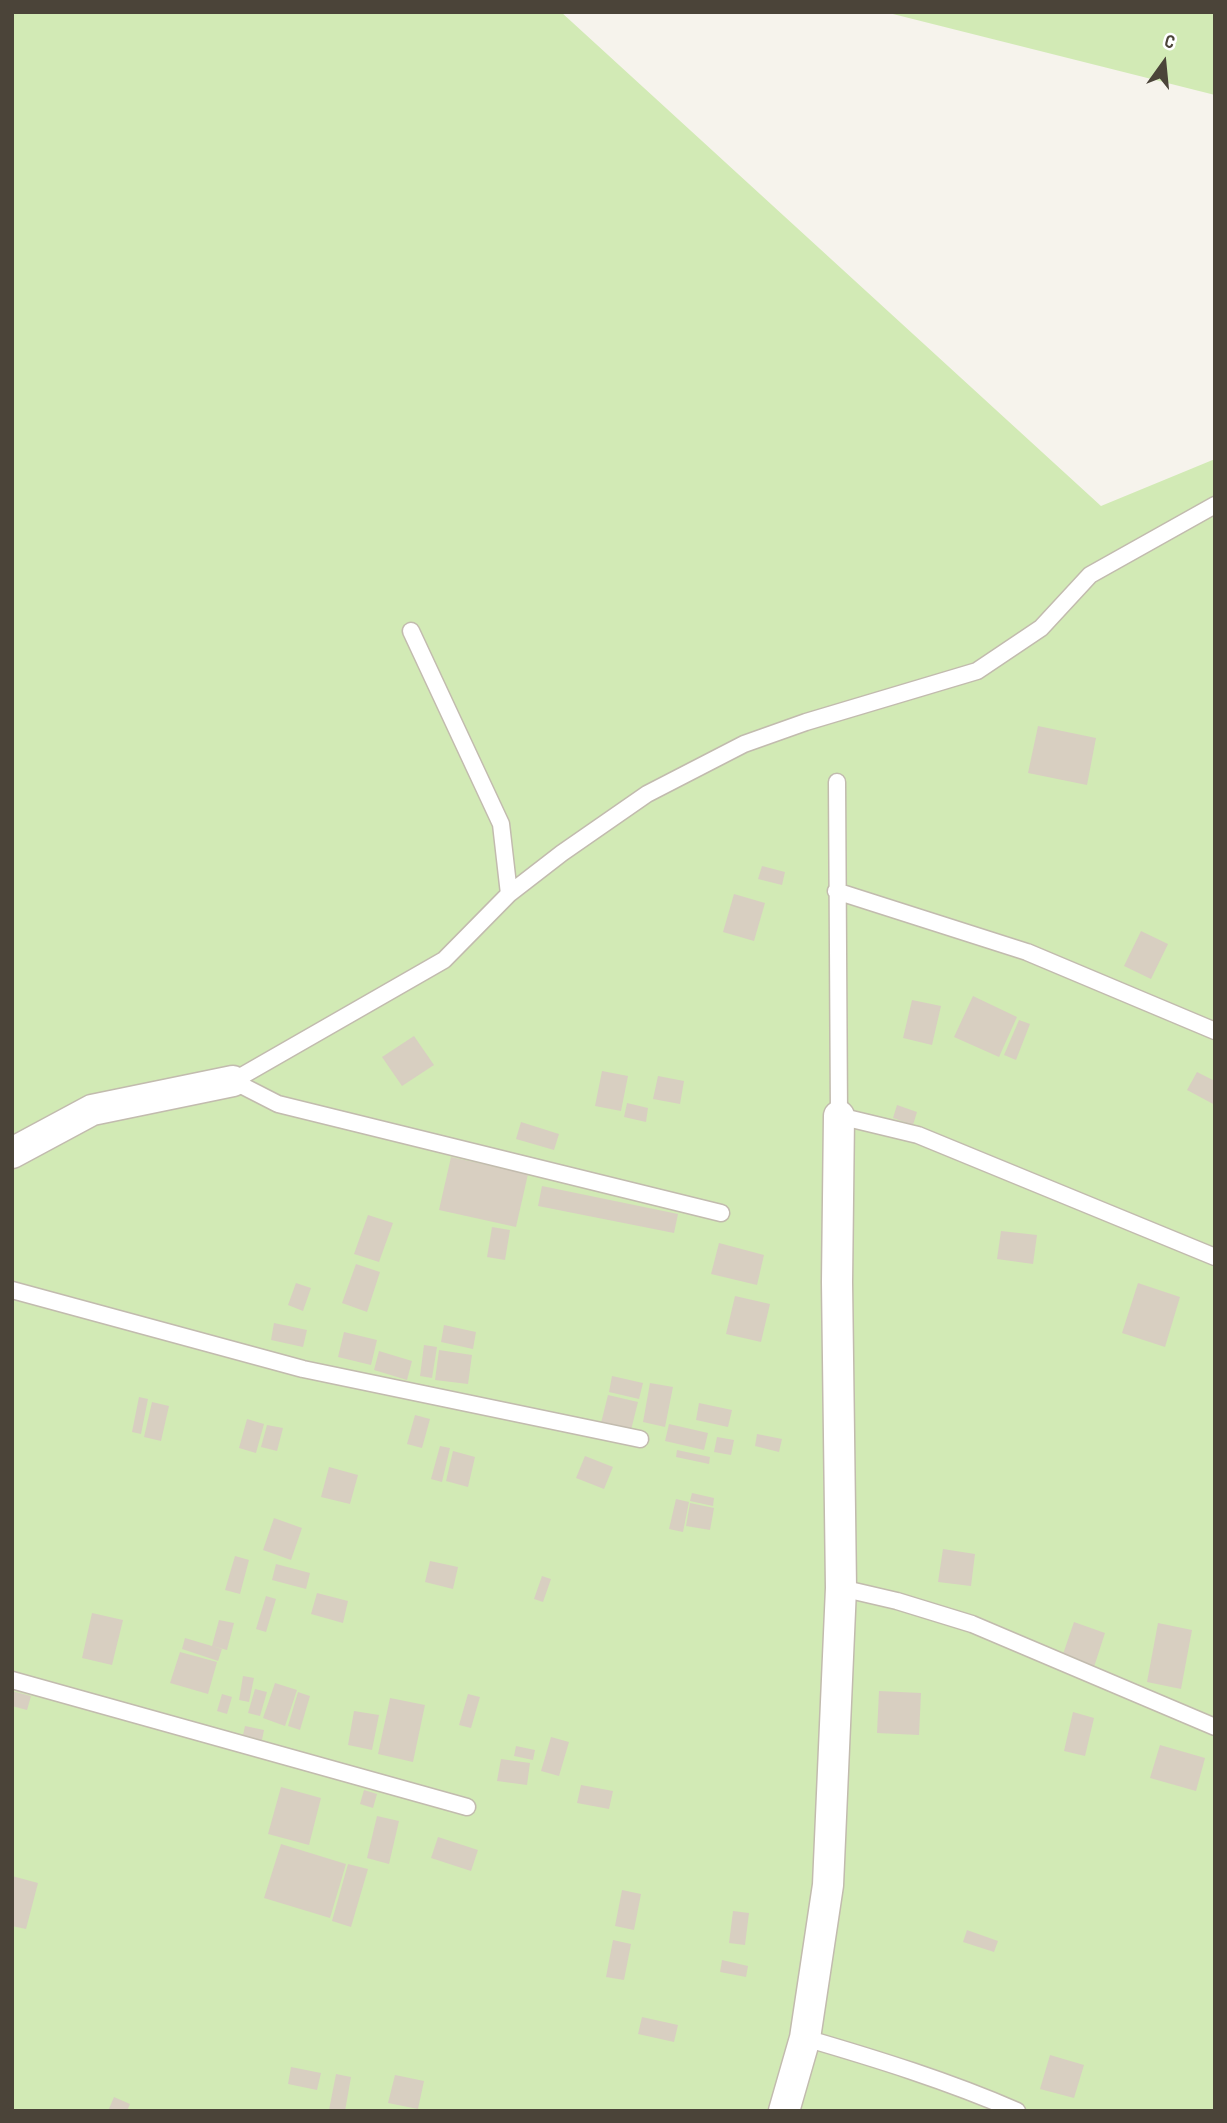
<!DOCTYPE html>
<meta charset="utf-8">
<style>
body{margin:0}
#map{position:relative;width:1227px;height:2123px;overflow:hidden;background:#f6f3ec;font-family:"Sofia Sans Condensed",sans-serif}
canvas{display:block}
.frame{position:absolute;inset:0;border:14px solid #4b4439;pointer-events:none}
.north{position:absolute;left:1129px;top:28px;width:70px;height:70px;-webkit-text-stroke:5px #fff;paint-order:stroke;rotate:15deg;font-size:19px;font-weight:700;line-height:28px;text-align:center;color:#4b4439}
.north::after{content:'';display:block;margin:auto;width:24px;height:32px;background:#4b4439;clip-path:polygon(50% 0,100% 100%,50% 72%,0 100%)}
</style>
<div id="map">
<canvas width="1227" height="2123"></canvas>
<div class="frame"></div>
<div class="north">С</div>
</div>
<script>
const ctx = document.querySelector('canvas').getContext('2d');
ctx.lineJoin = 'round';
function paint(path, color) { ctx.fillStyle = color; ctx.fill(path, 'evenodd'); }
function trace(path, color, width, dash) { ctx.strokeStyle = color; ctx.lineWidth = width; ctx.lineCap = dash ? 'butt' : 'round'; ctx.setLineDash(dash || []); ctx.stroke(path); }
const green = new Path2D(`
 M12 12H561L1101 506 1215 459V2111H12Z
 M885 12H1215V95Z`);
const building = new Path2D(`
 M1038 726 1096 738 1087 785 1028 773Z
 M762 866 785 872 782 885 758 879Z
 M734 894 765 903 754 941 723 932Z
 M1141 931 1168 944 1151 979 1124 966Z
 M973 996 1017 1017 999 1057 954 1037Z
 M912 1000 941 1006 932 1045 903 1038Z
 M1019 1020 1030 1024 1016 1060 1004 1055Z
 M414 1036 434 1065 402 1086 382 1057Z
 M602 1071 628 1076 621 1111 595 1106Z
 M1197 1072 1215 1081V1105L1187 1090Z
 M658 1076 684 1081 680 1104 653 1099Z
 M627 1103 648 1108 646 1122 624 1117Z
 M897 1105 917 1112 913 1125 893 1118Z
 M521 1122 559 1134 554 1150 516 1139Z
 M451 1157 528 1174 516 1227 439 1210Z
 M542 1186 678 1214 674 1233 538 1206Z
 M368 1215 393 1223 379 1262 354 1254Z
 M492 1227 510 1230 505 1260 487 1257Z
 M1001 1231 1037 1235 1033 1264 997 1259Z
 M719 1243 764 1255 757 1285 711 1274Z
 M356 1264 380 1272 367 1312 342 1303Z
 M296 1283 311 1288 303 1311 288 1305Z
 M1138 1283 1180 1297 1165 1347 1122 1333Z
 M735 1296 770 1304 761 1342 726 1334Z
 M274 1323 307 1330 303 1347 271 1340Z
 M444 1325 476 1332 473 1349 441 1342Z
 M344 1332 377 1340 371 1365 338 1357Z
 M424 1345 437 1347 432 1378 420 1376Z
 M439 1350 472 1355 468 1384 435 1380Z
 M379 1351 412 1361 407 1380 374 1370Z
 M612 1376 643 1383 639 1399 609 1392Z
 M650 1383 673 1387 665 1427 643 1422Z
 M608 1395 638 1402 631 1430 601 1423Z
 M139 1397 148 1399 141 1434 132 1432Z
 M152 1402 169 1406 161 1441 144 1437Z
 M699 1403 732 1410 728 1427 696 1420Z
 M415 1415 430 1419 422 1448 407 1444Z
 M247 1419 264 1424 256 1453 239 1448Z
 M669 1424 708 1433 704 1450 665 1441Z
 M267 1425 283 1428 277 1451 261 1447Z
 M757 1434 782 1439 779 1452 755 1446Z
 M717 1437 734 1440 731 1455 714 1452Z
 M440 1446 450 1448 442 1482 431 1479Z
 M677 1450 710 1457 709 1464 676 1457Z
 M453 1451 475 1457 468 1487 446 1481Z
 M585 1456 613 1467 604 1489 576 1478Z
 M329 1467 358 1475 350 1504 321 1497Z
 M692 1493 714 1498 713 1506 690 1501Z
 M676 1499 689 1502 683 1532 669 1529Z
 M690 1503 714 1508 710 1530 686 1526Z
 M274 1518 302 1528 291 1560 263 1550Z
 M943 1549 975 1554 971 1586 938 1582Z
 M235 1556 249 1560 240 1594 225 1590Z
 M430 1561 458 1567 453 1589 425 1582Z
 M276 1564 310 1573 306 1589 272 1580Z
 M542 1576 551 1579 543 1602 534 1599Z
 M317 1593 348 1601 343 1623 311 1614Z
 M266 1596 276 1599 266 1632 256 1629Z
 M92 1613 123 1620 112 1665 82 1658Z
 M219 1620 234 1623 227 1650 212 1646Z
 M1074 1622 1105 1633 1093 1670 1061 1660Z
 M1158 1623 1192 1630 1181 1689 1147 1682Z
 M185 1638 222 1649 218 1661 182 1649Z
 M180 1652 217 1662 208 1694 170 1683Z
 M243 1676 254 1678 249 1702 239 1700Z
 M275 1683 297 1690 285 1726 263 1718Z
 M255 1689 267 1692 260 1716 248 1713Z
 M12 1691 31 1696 27 1710 12 1706Z
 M879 1691 921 1693 919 1735 877 1733Z
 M298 1692 310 1696 300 1730 288 1726Z
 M222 1694 232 1697 227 1714 217 1711Z
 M468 1694 480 1697 471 1728 459 1725Z
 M390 1698 425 1705 413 1762 378 1754Z
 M354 1711 379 1715 372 1750 348 1745Z
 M1073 1712 1094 1718 1085 1756 1064 1751Z
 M245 1726 264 1730 262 1740 243 1735Z
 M551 1737 569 1742 559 1776 541 1771Z
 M1160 1745 1205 1758 1196 1791 1150 1778Z
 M516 1746 535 1750 533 1760 514 1756Z
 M501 1759 530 1763 527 1785 497 1781Z
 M581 1785 613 1791 609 1809 577 1803Z
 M281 1787 321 1798 309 1845 268 1834Z
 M364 1790 377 1794 373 1808 360 1804Z
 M377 1816 399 1821 389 1864 367 1858Z
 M438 1837 478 1850 471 1871 431 1858Z
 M281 1844 346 1864 330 1918 264 1898Z
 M348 1864 368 1869 351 1927 332 1921Z
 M12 1876 38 1883 26 1929 12 1926Z
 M622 1890 641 1894 634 1930 615 1926Z
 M733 1911 749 1913 745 1945 729 1943Z
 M967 1930 998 1941 994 1952 963 1942Z
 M613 1940 631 1944 624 1980 606 1977Z
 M722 1960 748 1966 746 1977 720 1972Z
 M642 2017 678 2025 674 2042 638 2034Z
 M1050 2055 1084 2065 1074 2098 1040 2089Z
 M291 2067 321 2073 317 2090 288 2084Z
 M336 2074 351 2077 345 2111 329 2110Z
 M395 2075 424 2081 418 2109 388 2103Z
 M114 2097 130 2104 127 2111H108Z`);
const service = new Path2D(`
 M411 631 501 824 509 894
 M837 782 839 1116 918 1135 1215 1257
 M836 891 1027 952 1215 1031
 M233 1081 444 960 509 894 562 853 647 794 744 744 806 722 977 671 1041 628 1090 575 1215 505
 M233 1081 278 1104 721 1213
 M12 1290 303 1369 640 1439
 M841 1588 897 1601 972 1624 1215 1727
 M12 1680 467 1807
 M805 2038C877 2059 948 2081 1017 2111`);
const minor = new Path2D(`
 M12 1153 92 1110 233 1081
 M784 2111 805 2038 828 1885 841 1588 837 1282 839 1116`);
paint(green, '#d2eab5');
paint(building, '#d8cfc1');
trace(service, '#c2bbae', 19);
trace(minor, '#c2bbae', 33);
trace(service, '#fff', 16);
trace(minor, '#fff', 30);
</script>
